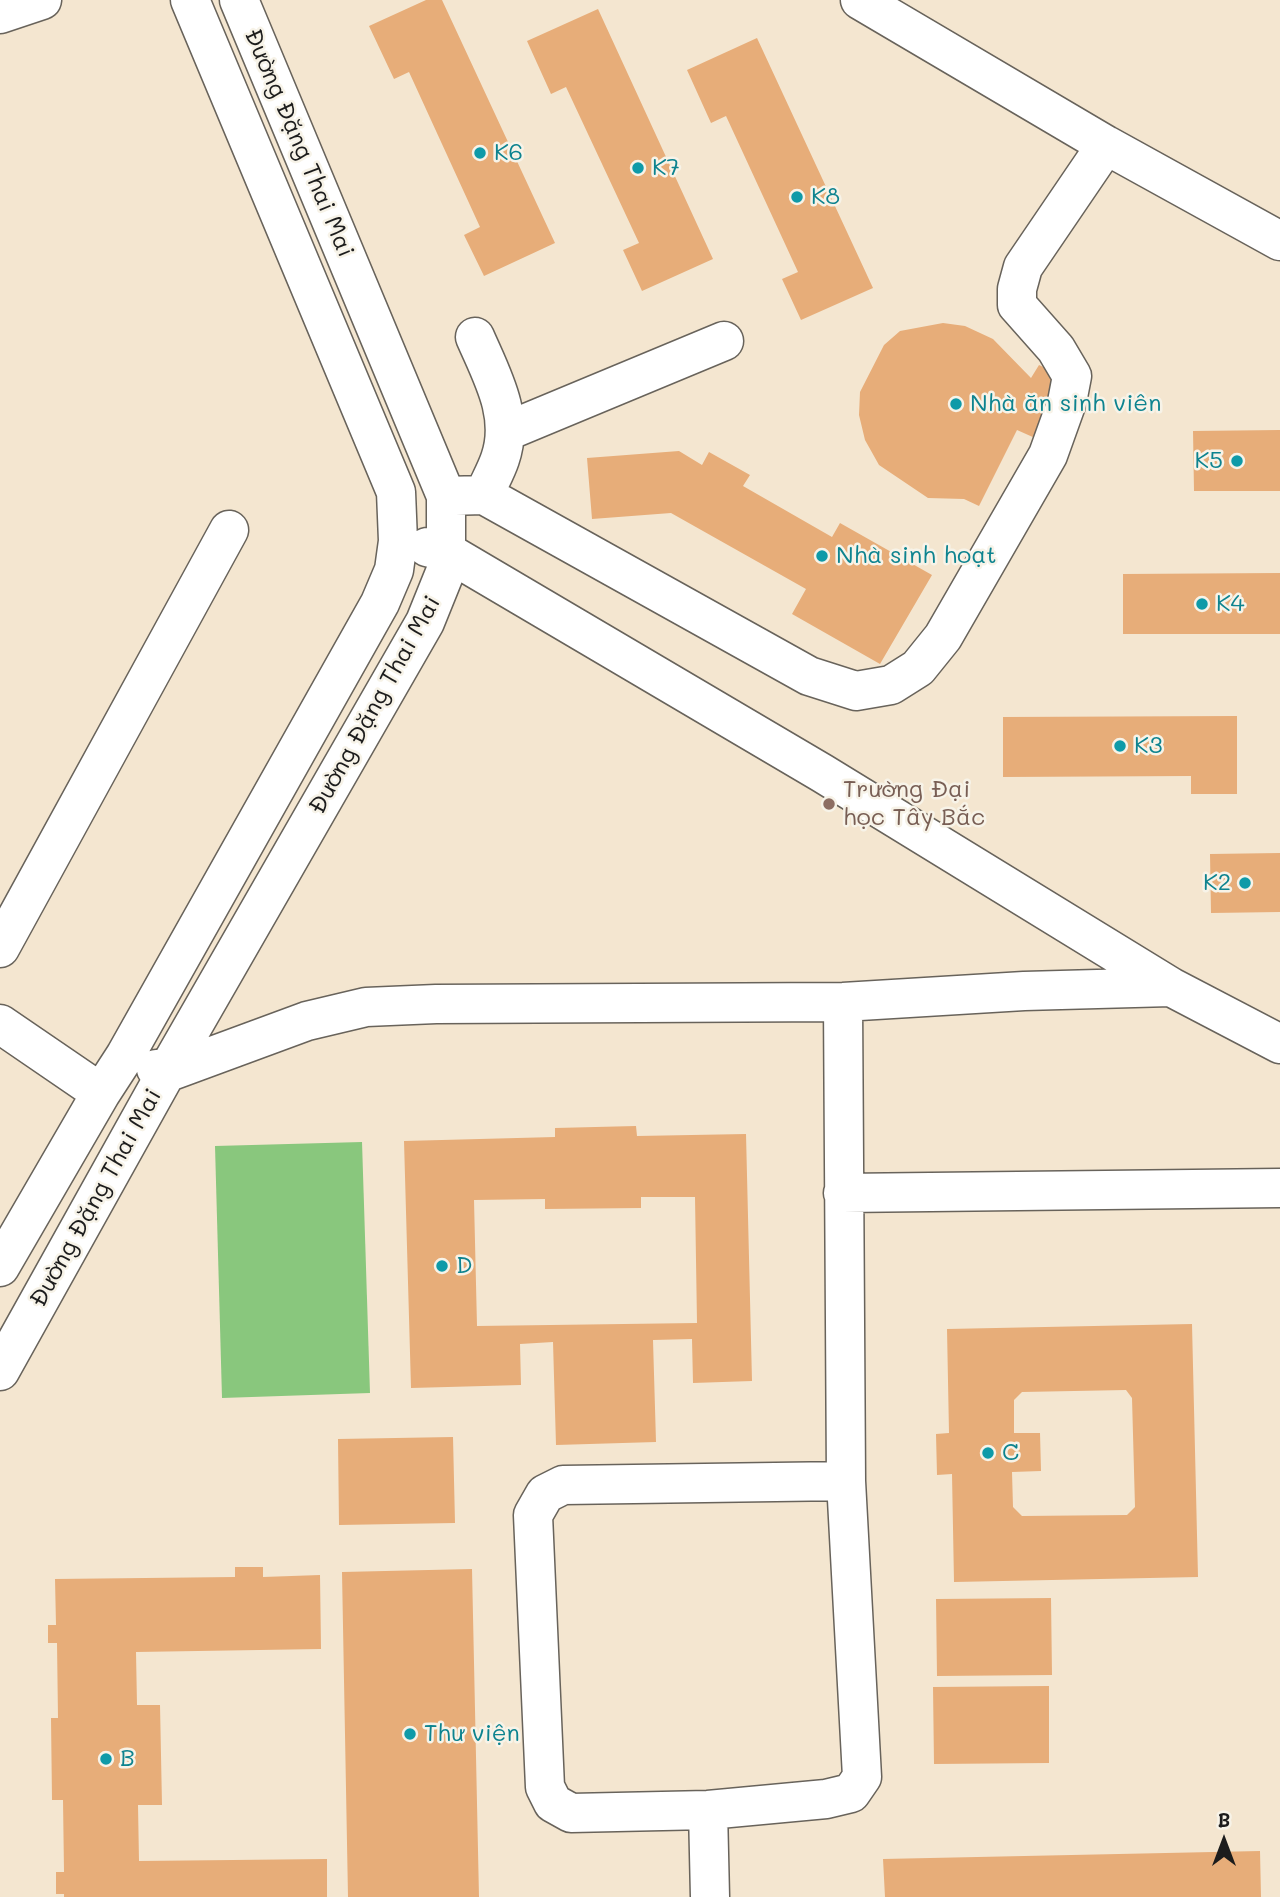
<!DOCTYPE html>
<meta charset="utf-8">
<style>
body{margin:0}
#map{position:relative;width:1280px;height:1897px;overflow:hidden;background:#f4e6d0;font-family:Mali,sans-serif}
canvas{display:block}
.north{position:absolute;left:1189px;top:1806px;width:70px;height:70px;-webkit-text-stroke:5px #f7f3e8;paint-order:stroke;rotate:0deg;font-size:19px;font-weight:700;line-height:28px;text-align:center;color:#1c1c1c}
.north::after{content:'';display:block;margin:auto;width:24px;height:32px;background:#1c1c1c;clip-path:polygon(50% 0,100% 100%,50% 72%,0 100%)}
</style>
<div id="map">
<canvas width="1280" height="1897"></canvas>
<div class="north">B</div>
</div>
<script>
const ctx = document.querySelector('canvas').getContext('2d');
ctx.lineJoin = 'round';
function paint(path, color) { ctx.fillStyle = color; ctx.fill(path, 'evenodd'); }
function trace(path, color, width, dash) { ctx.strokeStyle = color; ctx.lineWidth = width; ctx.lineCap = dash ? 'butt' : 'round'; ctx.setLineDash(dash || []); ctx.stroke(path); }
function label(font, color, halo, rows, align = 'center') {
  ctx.font = font + ' Mali,sans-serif'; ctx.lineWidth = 5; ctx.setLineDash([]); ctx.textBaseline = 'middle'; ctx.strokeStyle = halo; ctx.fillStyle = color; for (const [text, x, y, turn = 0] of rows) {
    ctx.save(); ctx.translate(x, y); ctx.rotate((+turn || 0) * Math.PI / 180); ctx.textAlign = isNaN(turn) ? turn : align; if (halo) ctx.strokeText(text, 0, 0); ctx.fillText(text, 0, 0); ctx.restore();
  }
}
const green = new Path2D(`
 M362 1142 370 1393 222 1398 215 1146Z`);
const building = new Path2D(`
 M426 0H442L555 243 484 276 464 235 480 227 409 72 394 79 369 26Z
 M598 9 713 259 642 291 623 250 639 243 566 87 551 94 527 41Z
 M757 38 873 288 801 320 782 279 798 272 726 116 711 123 687 70Z
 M943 323 965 326 993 339 1031 378 1039 365 1065 377 1035 438 1017 430 979 506 964 499 928 498 879 465 865 440 859 415 860 392 884 345 900 331Z
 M1280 430V491H1194L1193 431Z
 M679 451 702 465 709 452 750 475 743 486 832 537 840 523 932 575 880 664 792 614 806 589 671 513 592 519 587 458Z
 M1280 573V634H1123V574Z
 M1237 716V794H1191V776L1003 777V717Z
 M1280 853V912L1211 913 1210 854Z
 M636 1126 637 1136 746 1134 752 1381 693 1383 692 1339 653 1340 656 1442 556 1445 553 1342 520 1344 521 1385 411 1388 404 1141 555 1137V1128ZM641 1197H695L697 1323 477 1326 474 1200 545 1199V1209L641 1208Z
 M1192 1324 1198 1577 954 1582 952 1474 937 1475 936 1434 949 1433 947 1329ZM1126 1390 1132 1398 1135 1507 1127 1515 1022 1516 1013 1507 1012 1472 1041 1471 1040 1433H1014V1400L1022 1392Z
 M453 1437 455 1523 339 1525 338 1439Z
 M235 1567H263V1577L320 1575 321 1649 136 1652 137 1705H160L162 1805H138L139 1861 327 1859V1897H64V1894H56V1872H64L63 1800H52L51 1718H58L57 1643H48V1625H56L55 1579 235 1577Z
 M472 1569 479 1897H348L342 1572Z
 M1051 1598 1052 1675 937 1676 936 1599Z
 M1049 1686V1763L934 1764 933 1687Z
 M1260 1851 1261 1897H885L883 1859Z`);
const minor = new Path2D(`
 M860 0 1106 145 1280 241
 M0 14 42 0
 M475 337C492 376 515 416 500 459 496 471 489 483 484 495
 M505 432 724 341
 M446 496 484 495 809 676 856 691 891 685 918 668 943 637 1048 455 1067 402 1072 376 1056 349 1017 305V289L1023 267 1106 145
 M427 547 447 552 822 773 1171 987 1280 1044
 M0 948 229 530
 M843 1002 846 1481 862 1777 851 1793 826 1799 708 1810 571 1813 553 1803 545 1787 533 1515 545 1494 563 1485 846 1481
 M0 1024 101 1093
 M156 1069 166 1073 307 1021 366 1007 436 1004 843 1002 1024 991 1171 987
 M843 1193 1280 1188
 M0 1267 101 1093 125 1056 380 603 394 570 398 541 396 492 190 0
 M0 1371 166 1073 425 622 446 570V496L239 0
 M708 1810 710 1897`);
const markers = [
 [480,153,7,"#0f9aa8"],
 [638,168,7,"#0f9aa8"],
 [797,197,7,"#0f9aa8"],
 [956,404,7,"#0f9aa8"],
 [1237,461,7,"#0f9aa8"],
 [822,556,7,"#0f9aa8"],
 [1202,604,7,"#0f9aa8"],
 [1120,746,7,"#0f9aa8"],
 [829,804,7,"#8d6e63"],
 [1245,883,7,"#0f9aa8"],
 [442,1266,7,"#0f9aa8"],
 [988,1453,7,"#0f9aa8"],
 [410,1734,7,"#0f9aa8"],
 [106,1759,7,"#0f9aa8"]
];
const streetNames = [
 ["Đường Đặng Thai Mai",299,143,67],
 ["Đường Đặng Thai Mai",375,705,-61],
 ["Đường Đặng Thai Mai",96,1198,-61]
];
const cultureNames = [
 ["K6",494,153],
 ["K7",652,168],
 ["K8",811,197],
 ["Nhà ăn sinh viên",970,404],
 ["K5",1223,461,"right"],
 ["Nhà sinh hoạt",836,556],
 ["K4",1216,604],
 ["K3",1134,746],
 ["K2",1231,883,"right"],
 ["D",456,1266],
 ["C",1002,1453],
 ["Thư viện",424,1734],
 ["B",120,1759]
];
const educationNames = [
 ["Trường Đại",843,790],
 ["học Tây Bắc",843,818]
];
paint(green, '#89c77d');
paint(building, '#e7ad79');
trace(minor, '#68635b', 41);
trace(minor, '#fff', 38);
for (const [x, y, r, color] of markers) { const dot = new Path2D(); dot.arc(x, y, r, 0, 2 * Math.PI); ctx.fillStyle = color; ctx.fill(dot); trace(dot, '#f7f3e8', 2.5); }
label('24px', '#1c1c1c', '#f7f3e8', streetNames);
label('24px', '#0d838f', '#f7f3e8', cultureNames, 'left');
label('24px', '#785e54', '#f7f3e8', educationNames, 'left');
</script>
